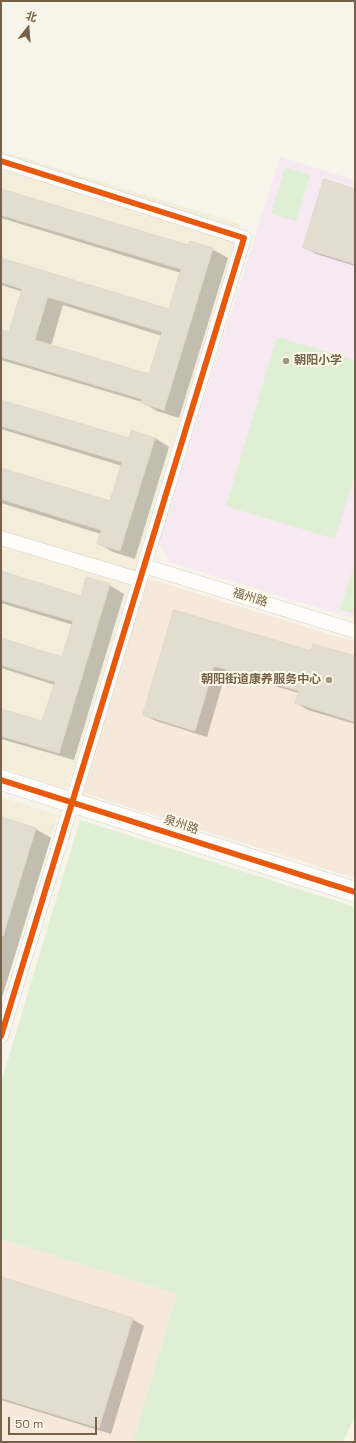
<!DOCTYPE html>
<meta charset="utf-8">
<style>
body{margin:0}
#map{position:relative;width:356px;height:1443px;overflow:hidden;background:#f7f4ea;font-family:"Space Grotesk","Noto Sans SC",sans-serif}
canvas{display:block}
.frame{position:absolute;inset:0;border:2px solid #766248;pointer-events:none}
.north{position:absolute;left:8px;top:8px;width:40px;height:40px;-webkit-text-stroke:3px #fffbeb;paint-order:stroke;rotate:17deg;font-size:11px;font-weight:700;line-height:16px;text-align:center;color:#766248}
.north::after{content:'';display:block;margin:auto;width:14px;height:18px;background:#766248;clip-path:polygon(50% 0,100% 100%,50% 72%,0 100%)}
.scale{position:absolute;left:8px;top:1417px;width:89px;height:18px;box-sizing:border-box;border:2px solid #766248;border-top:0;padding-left:5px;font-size:12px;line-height:14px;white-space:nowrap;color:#766248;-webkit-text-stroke:3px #fffbeb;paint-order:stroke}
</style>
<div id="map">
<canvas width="356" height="1443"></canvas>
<div class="frame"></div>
<div class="north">北</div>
<div class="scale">50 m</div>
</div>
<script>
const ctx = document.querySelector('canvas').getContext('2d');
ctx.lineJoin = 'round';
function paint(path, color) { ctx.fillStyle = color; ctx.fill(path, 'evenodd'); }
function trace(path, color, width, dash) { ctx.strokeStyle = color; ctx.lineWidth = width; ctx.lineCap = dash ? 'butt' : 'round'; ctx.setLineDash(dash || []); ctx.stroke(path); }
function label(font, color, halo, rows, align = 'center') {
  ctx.font = font + ' "Space Grotesk","Noto Sans SC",sans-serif'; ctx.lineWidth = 4; ctx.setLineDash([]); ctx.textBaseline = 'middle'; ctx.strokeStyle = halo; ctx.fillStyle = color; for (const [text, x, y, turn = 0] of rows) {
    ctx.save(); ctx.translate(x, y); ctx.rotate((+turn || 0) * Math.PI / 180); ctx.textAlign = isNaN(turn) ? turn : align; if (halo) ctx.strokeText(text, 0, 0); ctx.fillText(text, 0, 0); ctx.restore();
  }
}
const residential = new Path2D(`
 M1 151 240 224 67 789 1 768Z
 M1 797 58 815 1 1000Z`);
const commercial = new Path2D(`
 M147 578 355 642V878L83 793Z
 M1 1239 177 1294 133 1442H1Z`);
const education = new Path2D(`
 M280 157 355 180V619L169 562 159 542Z`);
const green = new Path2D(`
 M285 167 310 175 296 221 271 214Z
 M277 337 355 360V474L335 539 226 506Z
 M355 562V614L340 610Z
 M80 820 355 907V1416L343 1442H133L177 1294 1 1239V1083Z`);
const shadow = new Path2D(`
 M1 190 189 247 212 249 228 258 179 418 157 411 142 402 1 360V331L10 334 23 292 1 285V258L170 311 181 273 1 218ZM63 305 162 336 150 376 51 346Z
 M355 190V266L316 254 304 247Z
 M1 401 130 439 155 438 169 447 135 559 113 552 98 543 101 534 1 503V469L110 503 122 466 1 429Z
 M1 572 81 597 109 585 124 594 74 760 1 739V710L43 722 55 685 1 668V639L63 658 73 625 1 603Z
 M175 611 312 652 355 657V724L308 710 296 703 299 693 226 672 207 737 156 721 144 715Z
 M1 818 36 829 51 838 1 1001Z
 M1 1278 132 1319 144 1326 111 1434 1 1400Z`);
const building = new Path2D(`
 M324 179 355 189V264L303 248Z
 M1 189 188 245 190 241 213 248 164 410 141 403 142 399 1 357V330L9 332 22 289 1 282V258L169 309 181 269 1 215ZM48 297 162 332 149 374 35 340Z
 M1 400 129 438 131 430 155 438 120 551 97 544 101 530 1 499V468L110 501 122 462 1 426Z
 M1 571 81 596 86 577 110 584 59 753 1 736V709L42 721 55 682 1 665V638L62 657 73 621 1 600Z
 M174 610 311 651 313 644 355 656V722L295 703 299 691 214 666 195 731 143 715Z
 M1 817 36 828 3 936H1Z
 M1 1277 133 1318 99 1428 1 1398Z`);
const street = new Path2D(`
 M1 161 244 238 1 1036
 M1 538 140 580
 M144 566 355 631`);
const secondary = new Path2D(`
 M1 780 355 892`);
const cycleway = new Path2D(`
 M1 161 244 238 1 1036
 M1 780 355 892`);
const markers = [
 [286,361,4,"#a39581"],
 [329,680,4,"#a39581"]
];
const poiNames = [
 ["朝阳小学",294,361],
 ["朝阳街道康养服务中心",321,680,"right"]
];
const streetNames = [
 ["福州路",250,598,17],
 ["泉州路",181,825,18]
];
paint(residential, '#f3edda');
paint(commercial, '#f6e8da');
paint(education, '#f6e9f2');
paint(green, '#deefd4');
paint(shadow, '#0003');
paint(building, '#e3ddd1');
trace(building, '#e0d8cc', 1);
trace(street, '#d6d1c8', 15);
trace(secondary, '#d5d0c5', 21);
trace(street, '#fefdfc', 14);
trace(secondary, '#fefdfc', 20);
trace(cycleway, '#e8590c', 6);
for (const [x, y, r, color] of markers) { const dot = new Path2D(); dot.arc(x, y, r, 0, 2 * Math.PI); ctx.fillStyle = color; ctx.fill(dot); trace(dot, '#fffbeb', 1.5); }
label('bold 12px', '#766248', '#fffbeb', poiNames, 'left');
label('12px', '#766248', '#fffbeb', streetNames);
</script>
